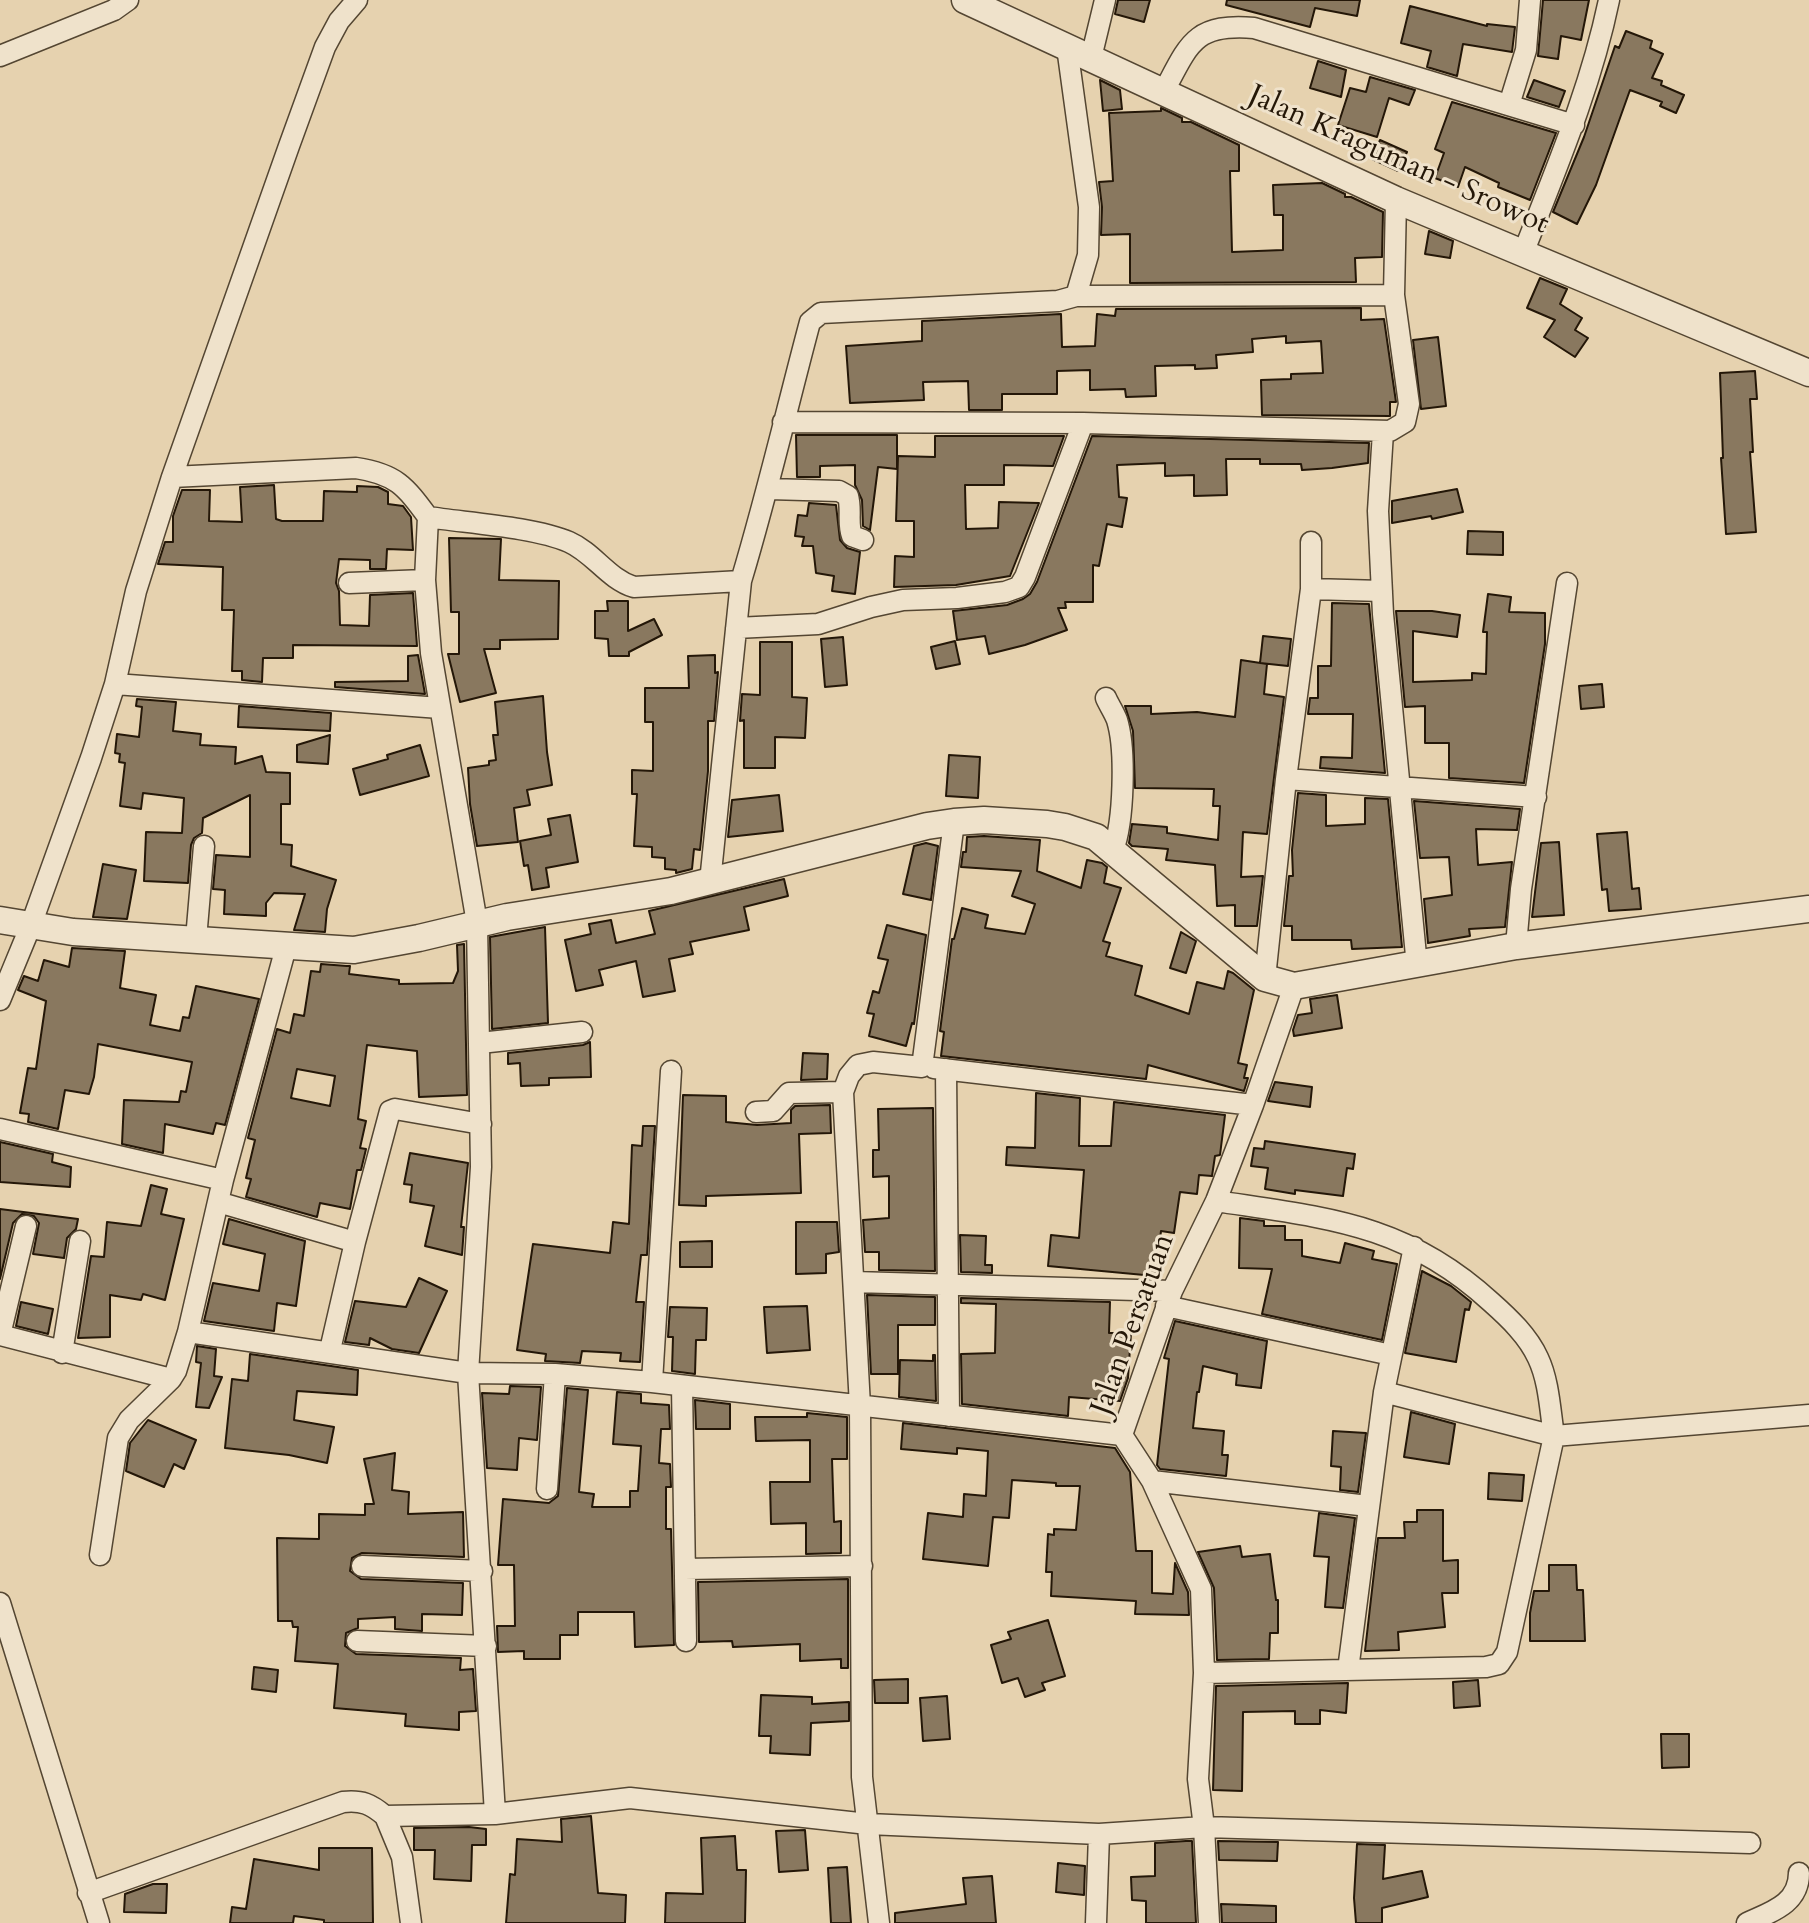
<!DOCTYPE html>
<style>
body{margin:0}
canvas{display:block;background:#e6d2af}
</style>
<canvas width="1809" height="1923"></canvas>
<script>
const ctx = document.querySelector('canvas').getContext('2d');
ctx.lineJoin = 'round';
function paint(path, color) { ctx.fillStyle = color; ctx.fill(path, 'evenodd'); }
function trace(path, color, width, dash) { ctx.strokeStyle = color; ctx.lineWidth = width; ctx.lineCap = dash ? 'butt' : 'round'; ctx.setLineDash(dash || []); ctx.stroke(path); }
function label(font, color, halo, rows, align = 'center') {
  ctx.font = font + ' Cardo,serif'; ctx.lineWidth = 6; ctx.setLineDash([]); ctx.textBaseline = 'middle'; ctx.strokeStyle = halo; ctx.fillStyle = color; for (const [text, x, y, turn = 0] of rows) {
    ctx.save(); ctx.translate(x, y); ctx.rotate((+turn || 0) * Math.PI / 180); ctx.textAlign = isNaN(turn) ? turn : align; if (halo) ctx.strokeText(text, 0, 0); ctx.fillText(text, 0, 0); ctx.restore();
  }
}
const building = new Path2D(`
 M1118 0H1150L1144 22 1115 14Z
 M1227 0H1360L1357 16 1315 8 1310 27 1226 5Z
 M1543 0H1589L1581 40 1561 36 1558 59 1538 56Z
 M1410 6 1487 26V24L1515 27 1512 52 1463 44 1457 76 1427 67 1431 51 1401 43Z
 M1626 31 1652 41 1650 48 1663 54 1652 78 1662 81 1661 85 1684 95 1676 113 1660 106 1662 102 1630 90 1596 185 1577 224 1553 212 1584 137 1615 46 1619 48Z
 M1318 61 1346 70 1341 97 1310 88Z
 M1370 77 1415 90 1409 105 1389 98 1377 137 1338 125 1350 88 1366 92Z
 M1100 80 1120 90 1122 109 1103 111Z
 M1534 80 1565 91 1559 107 1527 97Z
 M1452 102 1556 133 1530 200 1498 187 1499 183 1465 167 1458 187 1435 178 1444 153 1435 149Z
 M1161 108 1182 118V122H1191L1239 145V171H1230L1232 252 1283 250V215H1274L1273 185 1322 183 1345 194V197H1351L1383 212 1382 257 1355 258 1356 282 1130 283V234L1101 235 1102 207 1099 182 1113 181 1109 113 1161 111Z
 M1380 140 1407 152 1398 171 1372 159Z
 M1429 231 1453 241 1450 258 1425 254Z
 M1540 278 1567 289 1560 304 1582 318 1575 330 1588 338 1575 357 1544 337 1555 320 1527 308Z
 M1361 308V320L1384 319 1396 402H1390V416L1262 415 1261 380 1291 379V374L1323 373 1321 341 1286 343V336L1252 339 1253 352 1216 355 1217 368 1195 369V365L1155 366 1156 396 1126 397 1125 389 1090 390V370L1057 371V394H1002V410H969L968 381 923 382 924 400 850 403 846 346 922 341V321L1061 314 1062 347 1095 346 1097 314 1115 316 1116 309Z
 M1438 337 1446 406 1421 409 1413 340Z
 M1755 371 1757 399H1750L1753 452H1750L1756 532 1726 534 1721 458H1723L1720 373Z
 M796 435H897V469L878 467 870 530 863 526 862 500 855 485V465L820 466V477H797Z
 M935 436H1064L1053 466 1004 465V485H965L966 529 998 528 999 502 1039 503 1010 576 956 585 894 587 895 556 914 557V521H896L898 456 935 457Z
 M1092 436 1369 443 1368 463 1332 468 1302 470 1301 464H1260V459H1226L1227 495 1194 496V475L1165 476V463L1117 465 1119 497 1127 498 1122 527 1107 524 1099 566 1093 565V602H1065L1066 608H1058L1067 630 1025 645 989 654 985 636 957 640 953 611 1007 605 1023 599 1030 594 1037 582Z
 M274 485 276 519 282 521H323L324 491 357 492V486L378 487 388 492V504L403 506 411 517 413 550 387 549 386 569H370V560L339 559 336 583 339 591 340 625 369 626 370 595 413 593 417 646 293 645V658H263L262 682 242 680V671H232L234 610H222L223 567 158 564 165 542H173V516L182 490H210L209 521 242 522 240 487Z
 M1457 489 1463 512 1432 519 1431 516 1392 523V501Z
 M809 503 836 505 840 540 847 548 860 552 855 594 832 591 834 576 816 573 813 546H802L804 537 795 536 798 515 807 516Z
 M1468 531 1503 532V555L1467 554Z
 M449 538 501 539 499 580 559 581 558 639 500 640V649H484L496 693 460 702 448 654H459V612H451Z
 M1488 594 1511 597 1509 612 1545 613V644L1524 783 1449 778V743H1425V706L1405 707 1396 611H1432L1460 615 1457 637 1413 631V682L1472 680V673L1486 674 1487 632H1483Z
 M607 601H628V631L654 619 662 635 629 652V656H609L608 639 595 638V611H608Z
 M1332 603 1369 604 1385 773 1320 768 1321 757 1352 758 1353 714H1308L1310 698H1318V666H1331Z
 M1263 636 1291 639 1288 666 1260 663Z
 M843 637 847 685 825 687 821 639Z
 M955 641 960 664 936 669 931 647Z
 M760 642H792V697L807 698 805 738 775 737V768H744V720L740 721 742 694 760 695Z
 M418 655 425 694 335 687V682L408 681V656Z
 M715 655V673L718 672 714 721H708V771L700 850 694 849 692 869 676 873V870L665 869V858L652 857V847L634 846 637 794H632V770L653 771V722H645V688H689L688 656Z
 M1241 660 1267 664 1264 694 1284 697 1267 834 1243 832 1241 877 1263 876 1257 926H1235V905L1217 906 1215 865 1166 860 1168 849 1132 846 1129 843 1132 824 1167 827V833L1218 840 1220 806H1213L1214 789 1135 788 1133 731 1125 706H1151V714L1197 712 1235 717Z
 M1602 684 1604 707 1581 709 1579 686Z
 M543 696 547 752 552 785 527 790 530 805 514 808 518 842 477 846 470 804 468 768 489 765V761L496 760 493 735H498L495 702Z
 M137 699 176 702 173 731 201 734 200 745 236 747 235 764 262 756 266 772 290 773V804H281V844L292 845 291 866 336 880 327 909 325 932 294 930 305 894 274 893 266 903V916L224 914 225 890 213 889 216 855 250 857V795L203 818 202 833 194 838 191 845 188 883 144 881 146 832 182 833 184 798 143 793 141 809 120 806 125 763 119 762 120 754 115 753 117 734 139 737 142 707 136 706Z
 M239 706 331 713 330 731 238 727Z
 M330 735 328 764 297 762V745Z
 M420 745 429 776 360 795 353 769 388 759 387 755Z
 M949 755 980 757 978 798 946 796Z
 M1298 793 1326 795V826L1365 824V798L1388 799 1402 947 1352 949 1351 940H1292V926H1284L1289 876H1293L1292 850Z
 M779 795 783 831 728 837 732 800Z
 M1414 801 1520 809 1517 830 1476 829 1478 865 1512 862 1505 927 1469 929 1470 936 1428 943 1424 899 1452 895 1449 857 1420 858Z
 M570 815 578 862 546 868 549 887 532 890 528 865 524 866 520 841 551 835 548 819Z
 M1627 832 1632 889 1639 888 1641 909 1609 911 1607 889 1602 890 1597 834Z
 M984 836 1040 840 1037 871 1081 888 1087 860 1102 863 1107 867 1104 883 1121 888 1103 941 1110 943 1106 956 1142 966 1135 995 1189 1014 1197 982 1224 989 1228 971 1233 973 1254 990 1238 1063 1247 1065 1244 1078H1248L1244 1091 1148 1065 1146 1079 941 1056 944 1032 940 1031 952 939H954L962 908 988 915 985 928 1025 934 1035 904 1012 896 1021 871 961 867 963 852H966L967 837Z
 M1559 842 1564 915 1532 917 1541 843Z
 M926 843 938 846 931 900 903 894 914 846Z
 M103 864 136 870 127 919 93 917Z
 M784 879 788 896 744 907 749 930 690 942 693 954 669 959 675 991 643 997 636 961 599 970 603 985 576 991 565 940 591 934 589 924 611 920 616 943 655 934 649 911Z
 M887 925 926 935 914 1024 912 1023 906 1046 869 1036 874 1014 867 1013 873 991 879 993 888 960 878 958Z
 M545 927 548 1023 492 1029 490 937Z
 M1181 932 1196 941 1186 973 1170 968Z
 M464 944 467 1095 419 1097 417 1051 367 1045 358 1119 366 1121 360 1148 366 1149 361 1170H357L350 1209 320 1203 317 1217 246 1197 251 1179 246 1178 255 1140 248 1138 277 1029 290 1033 294 1014 304 1016 311 971 320 972 321 964 347 966H350L349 974 399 980V984L453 983 458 971 457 945ZM297 1069 335 1076 330 1106 291 1098Z
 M72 948 125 951 120 988 156 995 150 1025 180 1031 183 1017 189 1018 196 986 259 999 225 1125 216 1123 213 1134 165 1124 163 1153 122 1144 124 1100 179 1102 181 1091 186 1092 192 1062 98 1044 94 1077 89 1094 65 1090 58 1129 28 1122 29 1114 20 1113 28 1068 36 1069 46 1001 18 990 24 976 38 981 44 960 69 967Z
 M1337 995 1342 1028 1294 1036 1293 1030 1298 1015 1312 1013 1310 999Z
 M590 1042 591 1077 549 1078V1085L521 1086 520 1063 508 1064V1053L583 1045Z
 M803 1053 828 1054 827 1079 801 1080Z
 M1275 1082 1312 1087 1310 1107 1268 1101Z
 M1036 1093 1080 1098 1079 1146H1111L1114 1102 1225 1115 1220 1155 1215 1156 1212 1176 1199 1175 1197 1194 1180 1192 1174 1233 1161 1231 1155 1276 1048 1266 1051 1235 1079 1238 1084 1170 1006 1165 1007 1147 1035 1148Z
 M683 1095 726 1096V1122L757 1125 791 1123V1110L795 1106 830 1105 831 1133 799 1134 801 1193 706 1196V1206L679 1205Z
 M933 1108 935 1271 879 1270V1252H865L863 1220 889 1218V1176L873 1177V1150H879L878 1109Z
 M643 1126H655L647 1255H641L636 1302H644L640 1362 620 1361 621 1353 582 1351 580 1363 545 1361 546 1354 517 1350 533 1244 610 1253 613 1222 629 1224 632 1145 642 1146Z
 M1265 1141 1355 1154 1353 1169 1347 1168 1343 1196 1295 1190V1194L1265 1189 1268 1168 1251 1166 1254 1148 1264 1149Z
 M0 1142 53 1154 52 1162 71 1167 70 1187 0 1182Z
 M410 1153 468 1163 461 1227H464L462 1255 425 1246 434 1206 410 1202 412 1185 404 1184Z
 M151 1185 167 1189 161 1214 184 1219 165 1300 143 1294 141 1300 110 1295V1337L78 1338 91 1256 104 1257 107 1222 141 1226Z
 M0 1209 78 1219 76 1229 67 1238 64 1258 33 1254 39 1223 34 1216 22 1214 13 1223 0 1279Z
 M1240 1218 1264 1221V1226H1285V1240H1302V1256L1340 1263 1345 1243 1374 1251 1372 1259 1397 1264 1382 1340 1262 1314 1272 1269 1239 1268Z
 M229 1219 305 1241 296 1306 277 1303 274 1331 204 1321 213 1283 259 1291 265 1254 223 1244Z
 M796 1222H837L839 1252 826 1254V1273L796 1274Z
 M960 1235 986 1236 985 1265H992V1273L961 1272Z
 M712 1241V1267H680V1242Z
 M1422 1271 1451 1286 1471 1302 1469 1310 1465 1309 1456 1362 1405 1353Z
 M419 1278 447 1291 419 1353 392 1349 370 1338 369 1345 345 1342 355 1301 406 1307Z
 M867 1295 935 1297V1325H898V1374H871Z
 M961 1298 1110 1302 1109 1333H1131L1128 1378 1120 1401 1069 1397 1068 1416 962 1404 961 1354 995 1353 996 1304 961 1303Z
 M21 1302 53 1309 48 1334 16 1326Z
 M807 1306 810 1350 767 1353 764 1307Z
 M670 1307 707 1308 706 1340H696L695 1374 672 1371 673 1337H668Z
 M1175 1321 1267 1341 1261 1388 1236 1385 1237 1374 1203 1366 1199 1392H1197L1193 1428 1224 1431 1222 1455H1228L1226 1476 1160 1469 1157 1465 1169 1359 1164 1358Z
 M197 1346 216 1349 214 1376 222 1377 209 1408 196 1407 201 1363 196 1362Z
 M250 1354 358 1370 357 1395 297 1391 294 1420 334 1427 327 1463 289 1455 225 1448 232 1379 248 1381Z
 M933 1355H935L936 1401 899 1397 900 1360 933 1361Z
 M510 1386 541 1387 537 1440 519 1438 517 1470 487 1468 482 1393 509 1394Z
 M567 1388 588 1390 579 1492 594 1494 592 1507H630V1491H638L641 1446 613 1444 617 1392 641 1394V1403L669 1405 670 1429H661L659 1463 670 1464 671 1487H666V1529H671L674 1645 635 1647 634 1612H578V1635H560V1659H524V1651L498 1652 497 1626H515L514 1565H498L503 1499 549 1503 558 1496Z
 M695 1400 730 1404V1429H696Z
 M1411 1412 1455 1424 1449 1464 1404 1457Z
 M807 1413 847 1417V1459H832L834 1522 841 1521V1553L806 1554V1523L771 1524 770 1482H810V1440L756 1441 755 1417H807Z
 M148 1420 196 1440 184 1469 174 1464 164 1487 126 1471 130 1443Z
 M903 1423 1115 1448 1130 1472 1136 1551H1152V1593L1173 1594 1175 1563 1188 1592 1189 1615 1135 1614 1136 1601 1051 1596 1052 1572H1046L1048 1534 1054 1535V1529L1076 1530 1080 1486H1056V1483L1012 1480 1009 1518 993 1517 988 1566 923 1559 928 1513 963 1517 964 1494 986 1496 988 1451 957 1448V1454L901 1449Z
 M1333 1431 1366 1433 1358 1492 1340 1490 1341 1467 1331 1466Z
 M395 1453 392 1490 409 1492 408 1514 463 1512 464 1557 362 1553 352 1558 350 1571 361 1579 463 1583 462 1615 422 1614V1631L395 1629V1617L358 1619V1628L346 1633 345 1646 356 1654 461 1658 460 1670 473 1669 476 1711 459 1712V1730L405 1726 406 1714 334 1708 338 1664 295 1661 298 1627H293L292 1621H278L277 1538 319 1539V1514L365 1515V1504H374L364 1459Z
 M1489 1473 1524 1475 1522 1501 1488 1499Z
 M1417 1510H1443V1561L1458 1560V1593H1442L1445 1627 1398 1632 1399 1650 1365 1651 1378 1538H1405L1404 1522H1417Z
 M1319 1513 1355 1518 1343 1608 1325 1607 1329 1557 1314 1556Z
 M1240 1546 1242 1557 1270 1554 1276 1600H1278V1633H1270L1269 1659 1217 1660 1214 1588 1198 1552Z
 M1549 1565H1576L1577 1590H1583L1585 1641H1530V1613L1534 1591H1549Z
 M848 1579V1668H841V1659L800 1661V1644L733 1647 732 1641 699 1642 698 1582Z
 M1048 1620 1065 1676 1042 1683 1045 1690 1025 1697 1018 1678 1002 1683 991 1645 1011 1639 1008 1632Z
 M254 1667 278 1670 276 1692 252 1689Z
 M908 1679V1703H875L874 1680Z
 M1478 1680 1480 1706 1454 1708 1453 1682Z
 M1348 1683 1346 1713 1320 1710V1724H1295V1711L1243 1712 1242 1791 1213 1790 1216 1686Z
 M761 1695 812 1697V1704L849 1702V1721L811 1723 810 1755 770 1753 771 1736H759Z
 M947 1696 950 1739 923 1741 920 1698Z
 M1661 1734H1689V1767L1662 1768Z
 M591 1816 598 1893 626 1895 625 1923H506L510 1874 515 1875 517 1839 562 1842 561 1819Z
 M469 1827 486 1829V1845H472L471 1881 434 1879 435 1850H414V1828Z
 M805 1830 808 1870 779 1872 776 1831Z
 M735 1836 737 1870H746L745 1923H665L666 1893 703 1894 701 1838Z
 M1186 1841H1192L1196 1923H1146V1901L1132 1900 1131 1877 1155 1876V1843Z
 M1218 1841 1278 1842 1277 1861 1219 1860Z
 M1357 1844 1385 1845 1383 1879 1422 1871 1428 1897 1382 1908V1923H1356L1354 1898Z
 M319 1848H372L373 1923H324V1920L294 1916 293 1923H230L232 1907 246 1909 254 1859 319 1870Z
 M1058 1863 1085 1866 1084 1895 1056 1892Z
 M847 1867 851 1923H831L828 1868Z
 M992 1876 996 1923H895V1913L966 1904 963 1878Z
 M153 1884H167L166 1913 124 1912 125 1894Z
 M1221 1904 1276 1906V1923H1222Z`);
const minor = new Path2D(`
 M1067 47 1089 207 1088 255 1076 296
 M0 56 114 10 128 0
 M1091 58 1105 0
 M1163 93C1189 44 1194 23 1254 28L1574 125
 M1509 105 1526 50 1530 0
 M1524 251C1556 169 1591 87 1609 0
 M783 422 1083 423 1390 431 1405 422 1409 404 1394 295 1396 200
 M1383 432 1378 511 1383 614 1417 966
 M172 477 356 468C396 474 405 486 428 517 467 523 535 527 569 542 594 553 608 579 634 587L741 581C767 495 787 408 810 322L821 313 1058 301 1076 296 1394 295
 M769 489 839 491 848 496C852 510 847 523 852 536L863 540
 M428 517 425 580 431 653 477 923 481 1167 468 1373 495 1814
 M349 583 425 580
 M1311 589 1382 591
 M736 628 818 624 871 607 903 600 957 598 1005 592 1019 587 1025 577 1083 423
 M115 684 440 708
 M1106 698C1109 705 1114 712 1117 720 1126 749 1124 822 1113 850
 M1286 779 1536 797
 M710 882 741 581
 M196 939 204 846
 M1516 946 1521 889 1567 583
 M1265 978 1286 779 1311 589V542
 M0 1000 31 925 91 758 115 684 136 591 172 477 289 146 325 47 339 21 357 0
 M480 1043 582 1032
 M934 1068 1253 1105
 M946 1069 949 1416
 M756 1112 773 1111 789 1093 843 1092
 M0 1129 223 1180
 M1216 1201C1326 1218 1405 1223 1491 1302 1509 1318 1528 1336 1538 1358 1549 1381 1550 1410 1554 1436L1809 1415
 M218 1202 355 1242 330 1350
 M26 1226 0 1335 171 1379 176 1371 188 1332 223 1180 286 947
 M355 1242 390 1111 395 1109 481 1124
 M854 1282 1172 1291
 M1166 1306 1391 1355
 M188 1332 468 1373 555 1374 652 1382 1122 1435
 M62 1353 80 1241
 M652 1382 671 1071
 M682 1386 686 1641
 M1122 1435 1152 1481 1201 1589 1204 1673 1198 1779 1204 1827 1209 1923
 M1122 1435 1172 1291 1216 1201 1253 1105 1294 986
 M1152 1481 1368 1506
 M547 1489 555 1374
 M100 1555 118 1438 129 1420 171 1379
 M362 1566 482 1571
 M685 1569 862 1566
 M0 1603 99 1923
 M357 1641 486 1646
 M1348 1670 1384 1392 1414 1247
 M1204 1673 1486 1667 1499 1664 1507 1652 1554 1436 1384 1392
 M385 1816 402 1857 411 1923
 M88 1893 343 1802C362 1800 371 1804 385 1816L495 1814 630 1798 868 1824 1099 1834 1204 1827 1750 1843
 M879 1923 862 1777 860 1406 843 1092 849 1076 858 1065 873 1062 922 1067 954 822
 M1096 1923 1099 1834
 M1747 1923C1771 1912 1799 1904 1799 1873`);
const tertiary = new Path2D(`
 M965 0 1396 200 1809 373
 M0 920 73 932 354 950 419 938 507 917 671 891 927 826 954 822 984 820 1047 824 1065 827 1096 837 1265 978 1294 986 1516 946 1809 909`);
const streetNames = [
 ["Jalan Kraguman - Srowot",1398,161,24],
 ["Jalan Persatuan",1134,1325,-70]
];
paint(building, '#89785f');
trace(building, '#241708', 2);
trace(minor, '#544632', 23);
trace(tertiary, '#544632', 29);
trace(minor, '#efe2cb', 20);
trace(tertiary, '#efe2cb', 26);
label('30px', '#241708', '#efe2cb', streetNames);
</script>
